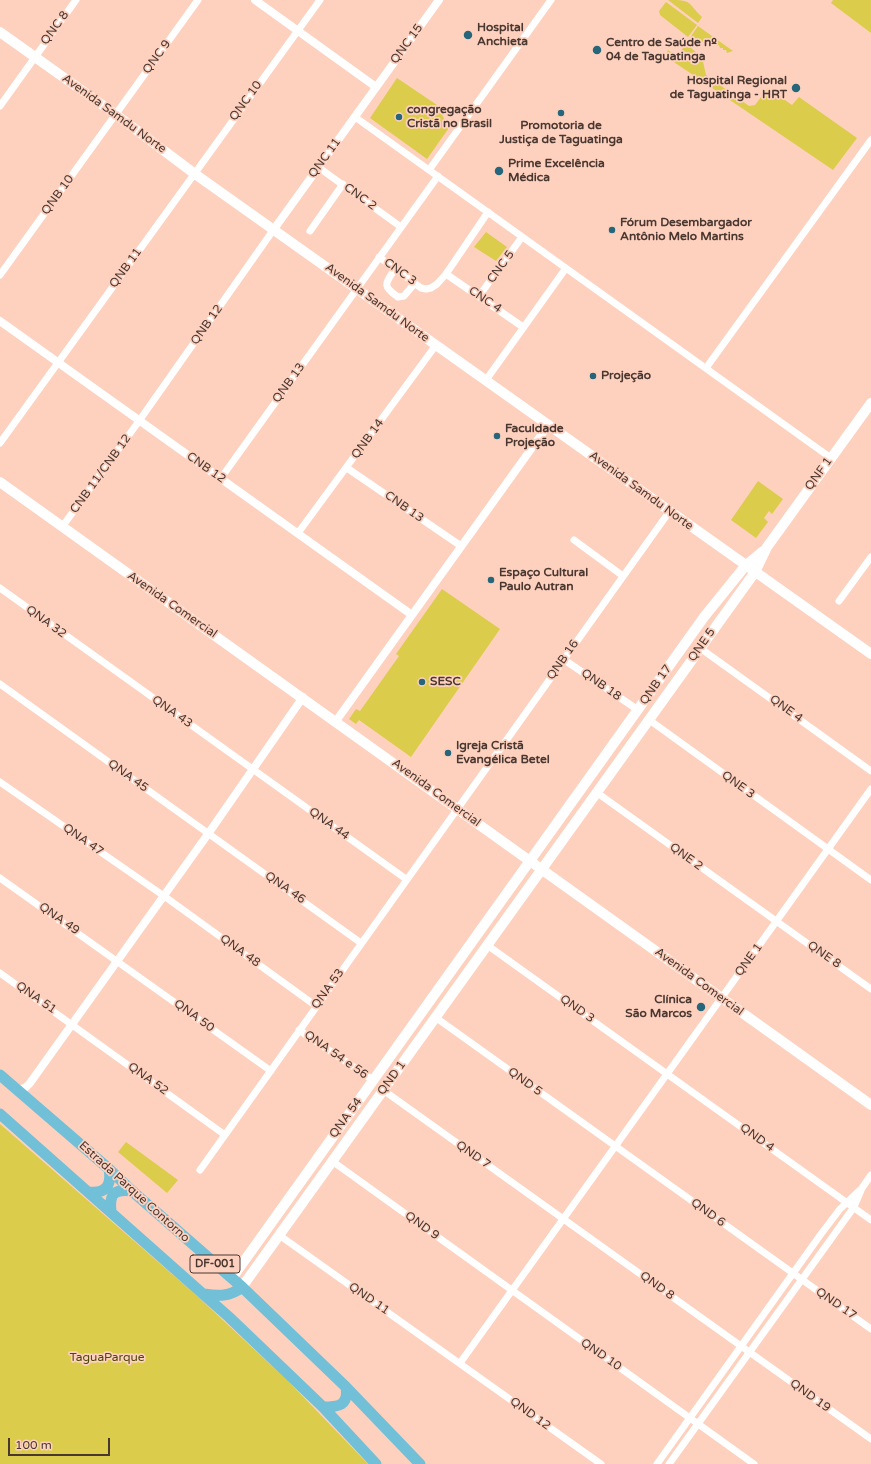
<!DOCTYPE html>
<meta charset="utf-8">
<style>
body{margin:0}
#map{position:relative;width:871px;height:1464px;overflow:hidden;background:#fed1bf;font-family:"Varela Round",sans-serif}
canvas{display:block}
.scale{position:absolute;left:8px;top:1438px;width:102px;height:18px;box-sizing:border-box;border:2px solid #493730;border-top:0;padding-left:5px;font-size:12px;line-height:14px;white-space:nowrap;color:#493730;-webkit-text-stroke:3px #fed1bf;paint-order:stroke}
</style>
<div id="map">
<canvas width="871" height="1464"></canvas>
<div class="scale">100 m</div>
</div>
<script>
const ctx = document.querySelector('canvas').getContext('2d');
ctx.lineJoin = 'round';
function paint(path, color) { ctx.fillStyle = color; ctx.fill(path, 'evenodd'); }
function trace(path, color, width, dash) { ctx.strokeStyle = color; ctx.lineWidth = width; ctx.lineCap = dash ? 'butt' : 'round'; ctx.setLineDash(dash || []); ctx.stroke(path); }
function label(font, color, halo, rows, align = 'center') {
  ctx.font = font + ' "Varela Round",sans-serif'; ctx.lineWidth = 3.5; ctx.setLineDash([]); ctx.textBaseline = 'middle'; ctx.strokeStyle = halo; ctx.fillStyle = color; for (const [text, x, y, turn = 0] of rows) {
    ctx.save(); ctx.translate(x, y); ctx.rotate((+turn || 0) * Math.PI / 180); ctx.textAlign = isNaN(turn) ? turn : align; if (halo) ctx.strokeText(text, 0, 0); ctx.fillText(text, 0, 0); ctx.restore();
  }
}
const green = new Path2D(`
 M668 0C694 0 686 2 702 17L698 23Z
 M833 0H871V33L831 3Z
 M666 2 697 25 688 37 660 15 659 11Z
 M698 26 733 51 727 53 726 50H723V48H720L719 45 717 46 716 43H713V40L694 43 689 39Z
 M686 44 702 57 706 75 749 106 755 105 768 88 792 105 799 97 857 138 833 170 665 56 668 50 677 56Z
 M397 78 437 105 449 128 456 118 427 159 370 118Z
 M486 232 507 247 496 261 474 247Z
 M758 481 783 499 772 514 769 511 764 518 768 522 756 538 731 520Z
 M442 589 500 629 411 757 359 720 356 724 349 719 356 709 360 711 399 656 396 654Z
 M0 1124 196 1295 287 1380 368 1464H0Z
 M126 1142 178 1180 167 1193 118 1152Z`);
const minor = new Path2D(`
 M0 106 76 0
 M355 117 831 458
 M318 167 401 227
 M429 170 551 0
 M310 231 343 184
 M379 257 421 288 426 289 431 288 437 284 446 274 488 212
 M395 269C385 284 382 286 398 297L404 296 415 283
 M446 274 523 327
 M0 275 198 0
 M479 296 522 237
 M706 368 871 140
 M486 380 566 268
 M0 443 320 0
 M347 468 461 546
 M221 478 438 176
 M62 527 139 421 274 229
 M298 533 436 345
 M574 540 623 576
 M0 588 406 879
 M839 601 871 557
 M700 648 871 771
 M563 659 638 710
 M0 684 361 943
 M648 719 871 880
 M0 782 164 896 316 1006
 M596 792 871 989
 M0 878 271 1071
 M487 945 871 1220
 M0 973 225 1135
 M435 1017 871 1329
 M299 1030 373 1080
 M383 1090 871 1439
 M332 1161 754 1464
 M200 1170 669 512
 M279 1235 601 1464
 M460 1363 871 789
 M657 1464 821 1234 840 1209 860 1190
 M669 1464 854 1207 862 1188 871 1175`);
const tertiary = new Path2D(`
 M255 0 376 87
 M274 229 439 0
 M0 321 412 615
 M336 721 549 424
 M17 1090 25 1088 30 1083 208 834 303 697`);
const secondary = new Path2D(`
 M0 32 115 114 195 174 871 654
 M0 482 871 1105
 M232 1278 704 617 746 565 763 551
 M242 1287 755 572 767 547 871 403`);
const trunk = new Path2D(`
 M0 1075 109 1169 132 1191 242 1287 346 1387 420 1464
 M0 1114 229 1317 323 1407 376 1464
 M89 1192C106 1194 112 1185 109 1169
 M111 1211C109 1193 115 1189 132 1191
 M204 1294C218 1296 230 1297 242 1287
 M323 1407C338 1407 349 1406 346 1387`);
const markers = [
 [468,35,5,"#26667b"],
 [597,50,5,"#26667b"],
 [796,88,5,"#26667b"],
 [561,113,4,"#26667b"],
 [399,117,4,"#26667b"],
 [499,171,5,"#26667b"],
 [612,230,4,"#26667b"],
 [593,376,4,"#26667b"],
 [497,436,4,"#26667b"],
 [491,580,4,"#26667b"],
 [422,682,4,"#26667b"],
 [448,753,4,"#26667b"],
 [701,1007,5,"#26667b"]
];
const shields = [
 [215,1264,50]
];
const shieldNames = [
 ["DF-001",215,1264]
];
const streetNames = [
 ["QNC 8",55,28,-54],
 ["QNC 15",407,44,-54],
 ["QNC 9",157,57,-54],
 ["QNC 10",246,101,-54],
 ["Avenida Samdu Norte",114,114,36],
 ["QNC 11",325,158,-54],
 ["QNB 10",58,195,-54],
 ["CNC 2",360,197,36],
 ["CNC 5",501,267,-54],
 ["QNB 11",126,268,-54],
 ["CNC 3",400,272,36],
 ["CNC 4",485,300,34],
 ["Avenida Samdu Norte",377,303,36],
 ["QNB 12",207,325,-55],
 ["QNB 13",289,383,-54],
 ["QNB 14",368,439,-54],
 ["CNB 12",206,468,35],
 ["CNB 11/CNB 12",101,474,-54],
 ["QNF 1",819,474,-54],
 ["Avenida Samdu Norte",641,491,36],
 ["CNB 13",404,507,35],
 ["Avenida Comercial",172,605,35],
 ["QNA 32",46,622,36],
 ["QNE 5",702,645,-55],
 ["QNB 16",563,660,-55],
 ["QNB 18",601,685,35],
 ["QNB 17",656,685,-55],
 ["QNE 4",786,709,36],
 ["QNA 43",172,712,35],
 ["QNA 45",128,776,36],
 ["QNE 3",738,785,36],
 ["Avenida Comercial",436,793,36],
 ["QNA 44",329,824,36],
 ["QNA 47",83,840,35],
 ["QNE 2",686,857,36],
 ["QNA 46",285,888,35],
 ["QNA 49",59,919,35],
 ["QNA 48",240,951,36],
 ["QNE 8",824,955,35],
 ["QNE 1",749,960,-54],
 ["Avenida Comercial",699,982,36],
 ["QNA 53",328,989,-54],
 ["QNA 51",36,998,35],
 ["QND 3",577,1009,35],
 ["QNA 50",194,1016,36],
 ["QNA 54 e 56",336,1055,35],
 ["QND 1",392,1078,-54],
 ["QNA 52",148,1079,36],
 ["QND 5",525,1082,36],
 ["QNA 54",346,1118,-54],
 ["QND 4",757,1138,36],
 ["QND 7",473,1155,35],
 ["Estrada Parque Contorno",134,1192,42],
 ["QND 6",708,1213,36],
 ["QND 9",422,1226,36],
 ["QND 8",657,1286,36],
 ["QND 11",369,1299,35],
 ["QND 17",836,1304,35],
 ["QND 10",601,1355,35],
 ["QND 19",810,1396,36],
 ["QND 12",530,1414,36]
];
const poiNames = [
 ["Hospital",477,28],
 ["Anchieta",477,42],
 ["Centro de Saúde nº",606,43],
 ["04 de Taguatinga",606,57],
 ["Hospital Regional",787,81,"right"],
 ["de Taguatinga - HRT",787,95,"right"],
 ["congregação",407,110],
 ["Cristã no Brasil",407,124],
 ["Promotoria de",561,126,"center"],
 ["Justiça de Taguatinga",561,140,"center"],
 ["Prime Excelência",508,164],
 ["Médica",508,178],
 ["Fórum Desembargador",620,223],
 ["Antônio Melo Martins",620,237],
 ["Projeção",601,376],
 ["Faculdade",505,429],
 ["Projeção",505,443],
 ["Espaço Cultural",499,573],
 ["Paulo Autran",499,587],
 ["SESC",430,682],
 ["Igreja Cristã",456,746],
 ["Evangélica Betel",456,760],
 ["Clínica",692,1000,"right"],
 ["São Marcos",692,1014,"right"]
];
const parkNames = [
 ["TaguaParque",107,1358]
];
paint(green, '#dbcc4c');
trace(minor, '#fff', 7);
trace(tertiary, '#fff', 8);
trace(secondary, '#fff', 10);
trace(trunk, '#72bfd8', 11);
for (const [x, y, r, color] of markers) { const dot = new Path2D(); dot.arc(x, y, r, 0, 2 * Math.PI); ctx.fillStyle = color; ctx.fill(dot); trace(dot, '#fed1bf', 1.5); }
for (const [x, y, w] of shields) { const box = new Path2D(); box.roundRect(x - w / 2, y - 9, w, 18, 3); ctx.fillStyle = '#fed1bf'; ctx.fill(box); trace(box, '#493730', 1); }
label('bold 11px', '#493730', null, shieldNames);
label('12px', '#493730', '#fed1bf', streetNames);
label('bold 12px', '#493730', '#fed1bf', poiNames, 'left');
label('12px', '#4d470a', '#fed1bf', parkNames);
</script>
